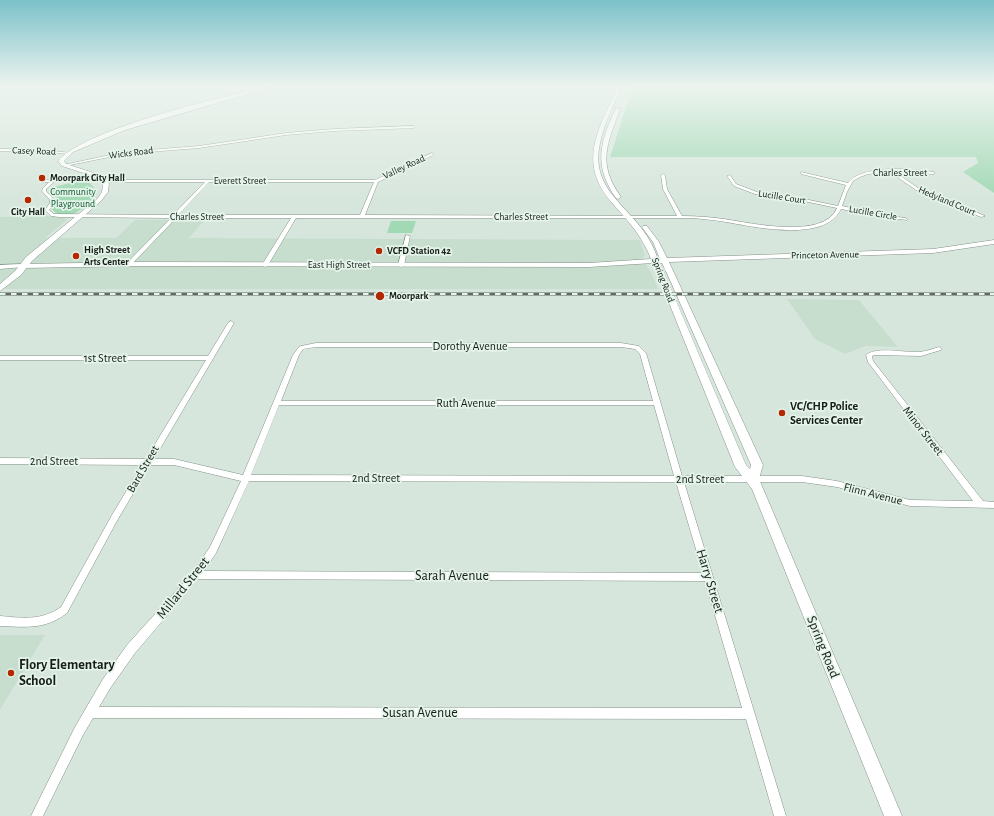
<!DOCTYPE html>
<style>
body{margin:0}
canvas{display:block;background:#d7e6dc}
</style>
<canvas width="994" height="816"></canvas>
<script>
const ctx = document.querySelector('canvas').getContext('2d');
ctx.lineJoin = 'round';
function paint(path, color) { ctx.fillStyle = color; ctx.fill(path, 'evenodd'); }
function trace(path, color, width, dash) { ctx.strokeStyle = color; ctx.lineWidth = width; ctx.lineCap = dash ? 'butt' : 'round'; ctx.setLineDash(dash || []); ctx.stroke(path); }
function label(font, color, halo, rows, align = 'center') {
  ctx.font = font + ' "Alegreya Sans",sans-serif'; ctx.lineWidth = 3.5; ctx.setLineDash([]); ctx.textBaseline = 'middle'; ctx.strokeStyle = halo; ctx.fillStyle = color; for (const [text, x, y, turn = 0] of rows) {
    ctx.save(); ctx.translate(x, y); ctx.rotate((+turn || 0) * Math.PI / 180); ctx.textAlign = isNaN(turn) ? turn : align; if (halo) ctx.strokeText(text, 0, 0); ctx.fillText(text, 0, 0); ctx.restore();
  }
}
const built = new Path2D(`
 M48 216 68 219 45 238H116L135 220H205L189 238 640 240 645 255 643 257 649 270 651 272 658 289H0V217Z
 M787 299 859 300 898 347 866 346 845 354 815 339Z
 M0 635H45L0 710Z`);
const green = new Path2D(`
 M633 86H994V193L963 172 978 163 976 157H610Z
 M86 179 97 191C89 205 67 227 51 208L58 200 50 188Z
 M391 221H416L412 233H387Z`);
const street = new Path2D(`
 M413 126 414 128 334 131 286 135 199 148 124 154 65 166 63 165 124 152 199 146 286 133 334 129Z
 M0 149H37L71 153 69 154 37 151H0Z
 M432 153 434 154 433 155 378 182 365 215 677 216 663 189 661 175 663 174 665 175 667 189 682 216C696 216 710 217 724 219 751 223 824 240 837 208L804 201 755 194 734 186 727 176 730 175 736 184 757 192 804 199 838 206 846 185 801 174V172L848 183C862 164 914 169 934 172V174H933L895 172 918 188 985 216 981 217 916 190 890 172 868 174 860 177 853 181 847 192 842 206 883 215 905 218 907 219V220L883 217 841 209C825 243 755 227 726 222 715 220 703 219 692 218H296L268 265 265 267 262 265 291 218H176L130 266 128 267 125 265 126 264 171 218 59 217 51 216 45 210 50 203V200L42 191 43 188 49 182H45V180H54V182L46 189V191L54 200V203L49 210 54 214 173 215 205 182H105L103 181 105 180H375ZM209 182H374L360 215H178Z
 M406 235 410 236 404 265 401 267 398 265Z
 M22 264 24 265V267L0 269V265Z
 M231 321 234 323 154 459H174L243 475 293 355 299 347 301 346 316 343H621L639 346 646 353 682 476H802L837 481 910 500 973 501 868 362 866 355C877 346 905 353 920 352 926 351 933 349 939 347L942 349 941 350 921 356 875 355 872 356 873 361 983 501 994 502V508L910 506 837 487 802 482H684L786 816H774L746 719 93 718 83 735 43 816H31L75 727 103 679 127 645 193 572 210 547 241 481 174 465H150L118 519 67 613C45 630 26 627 0 626V616C23 618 41 621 61 607L112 515 142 465 0 464V458L146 459 206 360H0V356H208L228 323ZM316 347H621L635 349 640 354 653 401H281L299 355 303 349ZM279 405H654L674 476 251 475ZM249 481 676 482 703 573 204 571 216 553ZM198 579 705 581 742 708 99 707 111 687 135 653Z`);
const secondary = new Path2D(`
 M618 86H622C614 105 604 123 600 143 591 185 620 200 642 229 649 238 654 248 658 259H660L653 242 642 227 643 226H647L659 242 667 258 933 249 994 240V244L933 253 669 262 763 465 759 479 902 816H884L752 489 735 467 653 263 589 267 140 266 22 268 18 266 22 264 140 262 589 263 651 259C642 236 630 223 613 204 576 162 599 129 618 86ZM660 263H662L670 280 751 465 750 469 746 465Z
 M616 108 620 109C607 145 597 163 621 197L618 199 616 198C593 165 600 142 616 108Z`);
const primary = new Path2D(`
 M269 86H275L125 130 73 152 64 161 66 164 97 174 109 183 108 192 101 201 32 261 21 275 0 291V284L15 271 26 257 97 199 102 192 103 184 93 176 62 166 58 161C87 128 222 97 269 86Z`);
const rail = new Path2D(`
 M0 294H994`);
const markers = [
 [42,178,4,"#b32801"],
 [28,200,4,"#b32801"],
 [379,251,4,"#b32801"],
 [76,256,4,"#b32801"],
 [380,296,5,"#b32801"],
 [782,413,4,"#b32801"],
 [11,673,4,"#b32801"]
];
const farStreetnames = [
 ["Casey Road",34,151,2],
 ["Wicks Road",131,153,-7],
 ["Valley Road",404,167,-25],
 ["Charles Street",900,173],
 ["Everett Street",240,181],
 ["Lucille Court",782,197,9],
 ["Hedyland Court",947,201,23],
 ["Lucille Circle",873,213,10],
 ["Charles Street",197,217],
 ["Charles Street",521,217],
 ["Princeton Avenue",825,255,-1],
 ["East High Street",339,265],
 ["Spring Road",663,280,69]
];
const farPoinames = [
 ["Moorpark City Hall",50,178],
 ["City Hall",28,212,"center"],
 ["High Street",84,250],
 ["Arts Center",84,262],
 ["VCFD Station 42",387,251],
 ["Moorpark",389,296]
];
const farParknames = [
 ["Community",73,192],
 ["Playground",73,204]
];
const streetNames = [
 ["Dorothy Avenue",470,346],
 ["1st Street",105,358],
 ["Ruth Avenue",466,403],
 ["Minor Street",923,431,52],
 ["2nd Street",54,461],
 ["Bard Street",143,469,-60],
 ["2nd Street",376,478],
 ["2nd Street",700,479],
 ["Flinn Avenue",873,494,14]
];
const poiNames = [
 ["VC/CHP Police",790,406],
 ["Services Center",790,420]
];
const nearStreetnames = [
 ["Sarah Avenue",452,576],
 ["Harry Street",710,581,73],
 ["Millard Street",183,588,-51],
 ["Spring Road",823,647,68],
 ["Susan Avenue",420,713]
];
const nearPoinames = [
 ["Flory Elementary",19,665],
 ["School",19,681]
];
paint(built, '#c7dece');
paint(green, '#a2d9b5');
trace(street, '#839187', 1);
trace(secondary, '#839187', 1);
trace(primary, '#839187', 1);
paint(street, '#fff');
paint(secondary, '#fff');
paint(primary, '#fff');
trace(rail, '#606a63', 3);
trace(rail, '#e4f4e9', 2, [5.5]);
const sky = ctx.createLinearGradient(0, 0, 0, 200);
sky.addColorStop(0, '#7bc1c9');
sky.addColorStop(0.43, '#edf4ef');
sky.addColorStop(1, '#edf4ef00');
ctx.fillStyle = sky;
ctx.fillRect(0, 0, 994, 200);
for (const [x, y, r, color] of markers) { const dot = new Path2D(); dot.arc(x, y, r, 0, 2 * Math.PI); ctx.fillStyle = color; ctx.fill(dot); trace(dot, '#e4f4e9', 1.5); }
label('10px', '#171d19', '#e4f4e9', farStreetnames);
label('bold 10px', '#171d19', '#e4f4e9', farPoinames, 'left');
label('10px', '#0f5632', '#e4f4e9', farParknames);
label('12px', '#171d19', '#e4f4e9', streetNames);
label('bold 12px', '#171d19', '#e4f4e9', poiNames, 'left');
label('14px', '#171d19', '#e4f4e9', nearStreetnames);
label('bold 14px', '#171d19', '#e4f4e9', nearPoinames, 'left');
</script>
